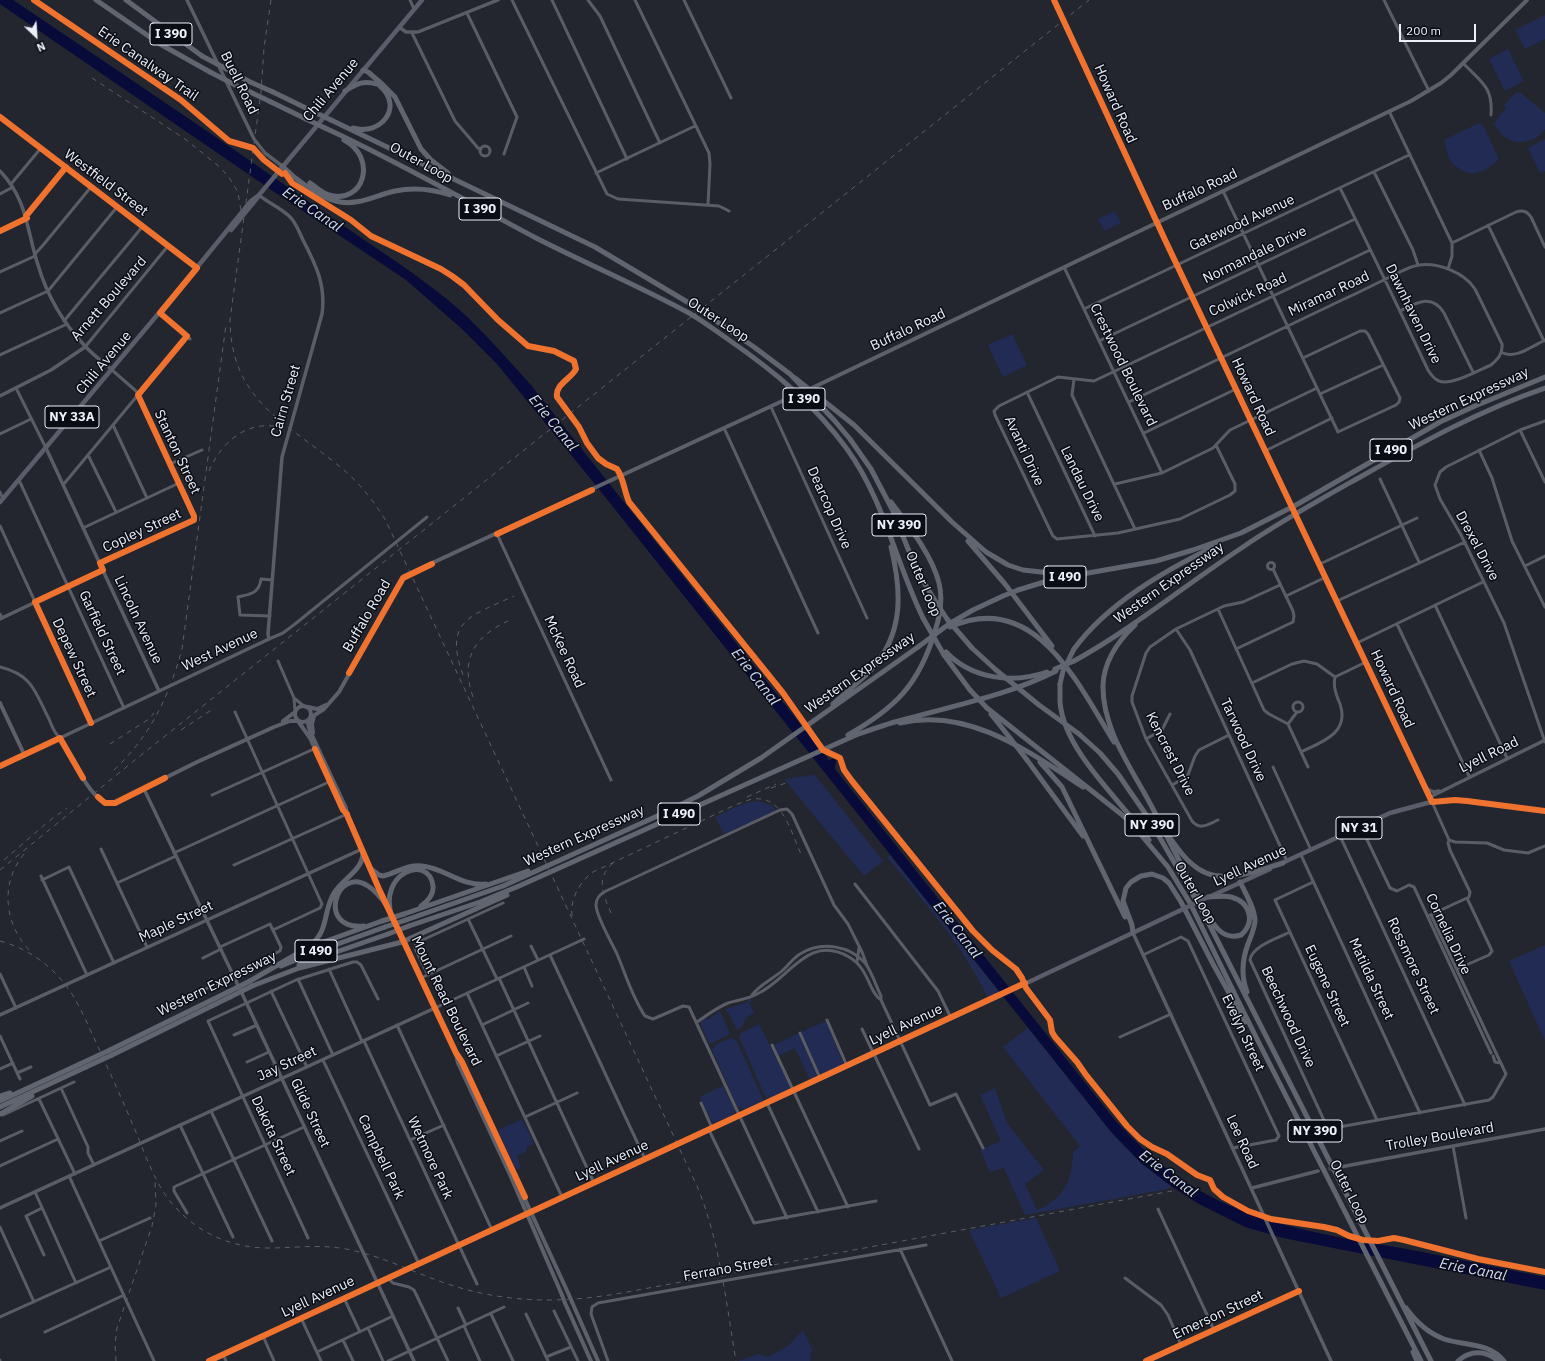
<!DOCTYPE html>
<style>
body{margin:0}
#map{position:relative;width:1545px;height:1361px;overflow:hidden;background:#24262f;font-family:"IBM Plex Sans",sans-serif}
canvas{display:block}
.north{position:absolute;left:16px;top:16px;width:40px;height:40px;-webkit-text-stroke:3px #0b0d14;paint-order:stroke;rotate:155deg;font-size:11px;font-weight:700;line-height:16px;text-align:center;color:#ecf0fb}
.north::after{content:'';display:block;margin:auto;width:14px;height:18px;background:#ecf0fb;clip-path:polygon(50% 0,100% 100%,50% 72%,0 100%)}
.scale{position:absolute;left:1399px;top:24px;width:77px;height:18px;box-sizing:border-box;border:2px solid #ecf0fb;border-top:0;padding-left:5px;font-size:12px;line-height:14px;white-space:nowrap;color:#ecf0fb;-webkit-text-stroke:3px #0b0d14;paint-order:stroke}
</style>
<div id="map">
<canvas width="1545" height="1361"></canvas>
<div class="north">N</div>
<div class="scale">200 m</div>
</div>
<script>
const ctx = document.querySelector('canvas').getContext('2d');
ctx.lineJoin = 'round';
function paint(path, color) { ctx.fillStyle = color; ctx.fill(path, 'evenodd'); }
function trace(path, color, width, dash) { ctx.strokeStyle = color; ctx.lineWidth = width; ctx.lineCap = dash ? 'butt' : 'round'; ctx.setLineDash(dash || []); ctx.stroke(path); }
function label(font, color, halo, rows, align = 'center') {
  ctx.font = font + ' "IBM Plex Sans",sans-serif'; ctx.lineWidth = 3; ctx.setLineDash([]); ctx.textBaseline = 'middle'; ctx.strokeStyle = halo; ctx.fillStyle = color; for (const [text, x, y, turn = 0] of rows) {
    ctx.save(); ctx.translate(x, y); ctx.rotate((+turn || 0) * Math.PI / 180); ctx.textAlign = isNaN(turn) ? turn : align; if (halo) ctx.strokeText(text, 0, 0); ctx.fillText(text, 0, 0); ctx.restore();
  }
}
const green = new Path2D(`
 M1545 15V39L1525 49 1515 30Z
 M1508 49 1524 81 1505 91 1489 59Z
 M1520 92 1545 113V129C1536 141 1520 147 1506 138 1501 135 1497 128 1494 123L1506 108 1504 105 1515 93Z
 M1479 123 1483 125 1499 159C1489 169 1474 179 1460 169 1457 167 1453 165 1451 161 1447 155 1446 147 1444 140Z
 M1545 139V171L1540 173 1528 148Z
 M1115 211 1121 223 1104 231 1098 219Z
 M1012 334 1027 365 1003 377 988 345Z
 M815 775 883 861 864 876 784 779Z
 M759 801 772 806 776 811 724 834 715 817C729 810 743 802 759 801Z
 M890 855 1000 992 988 998C963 945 924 902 887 857Z
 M1545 945V1041L1509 961Z
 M748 999H751L752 1001 749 1003 754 1013C746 1017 745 1019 742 1027L737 1030 728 1012H727L725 1009 748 1002Z
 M720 1011 730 1034 712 1043H709L701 1025V1022L705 1018 707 1020Z
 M826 1021 843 1063 842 1065 821 1074 819 1072 801 1032Z
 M759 1024 790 1086 789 1090 770 1098 766 1097 764 1094 739 1037 741 1033Z
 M1028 1028 1112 1133 1141 1163 1171 1186 1168 1189 1025 1215 1004 1168 990 1172 980 1150 1001 1141 980 1095 995 1088 1007 1123 1044 1170 1025 1184 1037 1210C1065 1198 1072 1180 1073 1152L1080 1146 1003 1047Z
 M799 1033 816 1074 815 1077 810 1080 795 1048 778 1056 774 1045Z
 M731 1038 736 1040 763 1099 762 1102C754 1105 744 1113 737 1106L712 1050 715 1045Z
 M723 1086 734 1108V1113L731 1116 713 1123 699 1097Z
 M522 1119 534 1144 526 1147 527 1151 517 1156 521 1168 516 1170 498 1130Z
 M1036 1218 1060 1271 1001 1298 969 1230Z
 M803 1330 812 1349 810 1361H738L758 1354 768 1357 788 1346Z`);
const water = new Path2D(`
 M0 0H13C114 68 216 136 316 207 360 238 406 266 448 300 478 325 504 355 530 384L829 760 834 758 836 759 835 769 1114 1119C1139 1146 1165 1171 1197 1189 1256 1224 1324 1235 1390 1246 1442 1255 1494 1267 1545 1277V1290L1283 1238 1245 1227 1197 1203 1171 1186 1141 1163 1112 1133 594 483 497 364 461 328 406 280 270 189 0 4Z`);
const tertiaryTunnel = new Path2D(`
 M1323 1170 1340 1167`);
const minor = new Path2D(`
 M410 0 414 9
 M512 0 607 194 618 199 719 206 729 211
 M552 0 627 159
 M588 0 600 16 660 143
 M635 0 709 153 710 164 708 205
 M684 0 731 98
 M1384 0 1429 91
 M467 13 517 117 504 154
 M412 33 455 121 478 148 481 149
 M1464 64C1482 83 1493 87 1491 115
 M1389 111 1452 243V256L1448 269
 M0 117 197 268
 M480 151a5 5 0 1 1 10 0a5 5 0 1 1-10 0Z
 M1374 172 1413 250 1418 265
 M596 173 695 126
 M11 184 41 148
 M1223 191 1338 432 1396 405 1399 402 1400 398 1368 334 1365 331H1360L1303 358
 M0 194 13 187
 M26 216 66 167
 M1488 225 1544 341
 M1452 243 1516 212C1523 210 1527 211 1531 217L1545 247
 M35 254 44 244 91 187
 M1064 267 1162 473
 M0 272 35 256
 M1084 309 1409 155
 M1400 311C1416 303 1432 293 1444 313L1473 372
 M0 313 48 291 117 207
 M160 313 190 339
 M64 321 143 226
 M1099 341 1355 219
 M85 347 168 246
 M1501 352C1515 360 1532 346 1545 340
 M0 355 67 324
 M1074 379 1072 395 1135 529
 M16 388 46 448
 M1027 392 1095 536
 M1320 394 1383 365
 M1129 402C1200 368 1271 334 1342 300 1360 292 1377 283 1394 275 1402 271 1411 266 1419 265 1438 262 1465 273 1475 289L1502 344C1503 354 1498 359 1491 365 1479 370 1451 386 1439 381 1434 379 1431 375 1428 370 1399 309 1370 248 1340 188
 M771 407 867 618
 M1545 421 1520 430 1446 467 1440 472 1435 485 1440 499 1461 535 1504 623 1545 742
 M113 425 147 498
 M724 428 818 633
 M1520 430 1545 482
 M1144 433 1236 389
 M0 434 31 419
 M1216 445 1235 484V491L1230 495 1180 519 1118 533 1057 539 1053 536 1051 532 995 415 994 411 999 406 1058 377 1094 381 1370 250
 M1479 450 1492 478 1512 541 1545 607
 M1265 451 1332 418
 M88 455 116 512
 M170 464 202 450
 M1380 479 1419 562
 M19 480 124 708
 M1115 484 1162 473 1213 448 1230 430 1317 388
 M63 485 187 336
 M0 492 3 499
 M0 526 91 723
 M83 528 179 483
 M497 534 611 780
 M1267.5 566a3.5 3.5 0 1 1 7 0a3.5 3.5 0 1 1-7 0Z
 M100 563 191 522 194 519 136 391 112 370
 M1320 564 1417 518
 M1525 566 1545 556
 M1286 596 1326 577
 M1337 601 1465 542
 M1435 605 1507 758
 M1218 609 1264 710 1269 714 1288 724 1308 767
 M0 614 2 618
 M270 616 240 615 238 597C250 594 259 594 261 579L272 580
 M1397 624 1469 776
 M1176 629 1190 650 1287 861
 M269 639 283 633 295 624 427 517
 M1357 643 1483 582
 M1236 649 1293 622 1294 616 1293 611 1273 569
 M278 661 294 698 295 712
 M0 667C33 675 35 692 49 719 52 726 54 733 60 738
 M1252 683 1292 664 1304 661 1317 664 1335 677 1366 662
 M294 698 305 707
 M1293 707a5 5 0 1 1 10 0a5 5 0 1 1-10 0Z
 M235 712 322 904 320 908 273 930
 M1288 724 1297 712
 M1146 739 1162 730 1170 714
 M1301 752C1322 742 1350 733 1340 704 1336 694 1333 687 1335 677
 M1273 767 1311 850
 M1172 785 1183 779 1188 775 1195 756 1199 750 1229 735
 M212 795 316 748
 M1218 820C1209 824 1200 831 1192 821L1146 739 1132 702V696L1146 653 1150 647 1176 629 1224 606 1243 602 1280 585
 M1361 827 1390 888 1397 891 1409 885 1414 887 1491 1053
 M1340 836 1465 1105
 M1449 840 1455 842 1487 843 1504 850 1528 853 1545 846
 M101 849 147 947
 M174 853 331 781
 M1301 855 1420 1113
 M234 865 347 814
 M41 876 87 975
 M42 880 69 867 114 963
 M1313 882 1275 900 1377 1120
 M117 883 176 856
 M855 884 938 991 951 1018
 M1430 915 1467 898 1469 897 1470 892 1450 850 1448 843 1449 840 1432 802
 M468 919 497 979
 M1290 932C1278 938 1252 946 1250 960L1328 1129 1489 1100 1493 1097 1506 1074 1431 915
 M531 946 538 960
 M220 947 270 924 281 947 280 951 233 974
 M550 955 645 1159
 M1143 955 1181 937 1188 941 1279 1136 1276 1140 1233 1148
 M203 958 221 949
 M857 962 859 948
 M524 967 532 986
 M329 969 362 1041
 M1457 969 1489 955 1492 951 1467 898
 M0 974 16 1008
 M428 975 415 948 416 943 503 903
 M421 978 511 936
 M499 978 594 1183
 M298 979 333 1055
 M271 991 307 1067
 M467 993 562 1197
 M752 995C759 985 773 979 783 970 789 965 793 958 800 954 821 941 849 945 865 963 872 972 876 986 881 996V1000L930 1105 956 1094 983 1148
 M177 1002 234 976
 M435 1008 584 939
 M827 1020 847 1066
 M697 1022C707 1015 716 1008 728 1003 738 1000 748 999 757 994 789 980 807 933 849 957 869 968 869 993 881 1000
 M397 1025 492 1230
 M482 1025 528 1003
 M862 1029 919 1149
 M800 1033 820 1078
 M234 1035 257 1025
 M0 1036 20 1079
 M1120 1037 1171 1014
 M364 1041 477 1284
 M772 1045 848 1207
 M496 1056 540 1036
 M1493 1056 1495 1062 1501 1063
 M323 1060 419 1264
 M247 1062 269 1052
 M0 1069 13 1063
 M17 1073 31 1067
 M61 1088 88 1147V1153L94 1165
 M39 1099 75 1174
 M701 1103 712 1128
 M767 1103 818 1212
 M211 1111 272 1241
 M3 1115 74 1082
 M525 1117 577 1093
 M180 1125 233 1237
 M709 1130 754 1223 876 1201
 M410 1140 444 1125
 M0 1141 22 1131
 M1453 1146 1466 1218
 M0 1166 58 1139
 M69 1176 154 1361
 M35 1192 76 1283
 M42 1208 26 1216 44 1255
 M1158 1209 1214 1330
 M187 1213 174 1191V1187L304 1127
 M787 1218 689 1007 683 1006 653 1019 645 1016C632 997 626 975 617 954 612 943 596 916 596 905 596 899 600 894 606 891L780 810 787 809 792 814 834 905 848 924 862 952 868 968
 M0 1227 34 1302
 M308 1238 208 1021 296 980 353 962H357L361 965 378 999
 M99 1241 150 1218
 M900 1249 952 1361
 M388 1278 393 1283 409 1287 414 1290 448 1361
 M1125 1278 1161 1305 1168 1315 1181 1345
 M344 1298 360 1332
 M458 1308 466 1325
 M554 1311 578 1361
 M491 1314 513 1361
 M526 1314 548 1361
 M0 1317 111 1267
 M301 1318 321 1361
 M464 1326 480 1361
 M368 1328 383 1361
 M45 1332 124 1295
 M263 1336 274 1361
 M343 1340 353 1361
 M317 1352 393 1316
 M223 1354 226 1361
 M546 1357 571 1347
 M0 1360V1361
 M388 1361 504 1307
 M608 1361 591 1314 592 1307 598 1303 926 1245`);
const tertiary = new Path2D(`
 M187 0 254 139 265 153 282 166
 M399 27 406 32H418L498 0
 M0 171C28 201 26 228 38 265 47 295 63 323 85 346 93 355 103 362 112 370
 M0 231 27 218
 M0 396 51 370 85 347
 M46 448 159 691
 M0 619 103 570
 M60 738 269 639 268 634 282 457 322 314C326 285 316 265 303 240 299 232 296 222 289 216 280 207 268 203 259 195
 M144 789 246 1002 414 1361
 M1427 789 1434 792 1439 791
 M1430 797 1545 740
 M1133 933 1331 1361
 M0 1015 362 849
 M1340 1167 1545 1129
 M1252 1188 1318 1171
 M0 1208 435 1008
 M1146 1361 1299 1291`);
const secondary = new Path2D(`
 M1054 0 1060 13
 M1067 27 1166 242 1287 497
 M814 387 1411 101 1441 83 1451 75 1527 0
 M1299 521 1432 802
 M0 703 24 754
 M295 714a8 8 0 1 1 16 0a8 8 0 1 1-16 0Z
 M308 707 317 709 326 705
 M310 718 308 724 310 731 346 808 347 814 384 900
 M310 718 324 709 339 692 400 583 404 576 791 397
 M283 721 295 712
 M298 721 310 738 343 810 347 814
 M313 733 312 724 314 716
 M0 766 60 738C72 754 90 805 113 804L197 762 274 727 290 721H298
 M391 915 456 1053 462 1062 569 1295
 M456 1054 458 1063 511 1177 562 1295
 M572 1302 598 1361
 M565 1303 591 1361`);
const primary = new Path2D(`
 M231 230 258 197
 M0 502 190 276 251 201 259 195 422 0
 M1280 864 1390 813 1427 803 1455 800 1545 811
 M1209 897 1270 869
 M209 1361 997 997 1179 911`);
const motorway = new Path2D(`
 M96 0 160 44 210 72
 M126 0 202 56
 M363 70 368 72 382 84 395 97 421 149 431 160 448 173
 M234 73 248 81
 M345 91C357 84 362 80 377 84
 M273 92 312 111
 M271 102 306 119
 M331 120 595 247 694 306 754 347 790 374 834 420 850 439 871 469 893 511 916 569 934 599
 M325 128C397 161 466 201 536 238 587 264 639 286 689 313 703 321 716 331 729 340 774 371 815 405 847 449 884 500 896 563 923 618
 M353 128C381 136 404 107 380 86
 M282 166C295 179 318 197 336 201 356 207 376 195 395 191 414 187 432 189 450 195
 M310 183C316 187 322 193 329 195 364 205 378 158 344 140
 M795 378 854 425 952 522 986 552 1008 565 1023 570 1059 574 1076 572
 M968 541 1005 584 1052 646
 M1018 590 1054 579 1156 561 1193 550 1241 533 1296 505 1440 422 1475 406 1545 377
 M949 624 973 610 1003 596
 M1135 625C1119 640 1104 661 1103 685 1102 729 1132 769 1152 807 1168 839 1185 872 1202 904
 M950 627C1035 589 1078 684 1114 742
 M972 648 996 670
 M1074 649C1108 603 1164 571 1215 546
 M946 652C972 679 1012 684 1047 672
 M944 655 970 690
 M1074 661C1132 629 1184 586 1240 549 1279 522 1321 499 1362 476 1421 443 1480 410 1545 388
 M1060 684C1060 690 1060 696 1060 702 1064 752 1122 801 1149 840
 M833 704C845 693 858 683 870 671 904 635 902 592 891 547
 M987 708 1121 814 1131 823 1168 867 1190 903 1258 1041 1421 1361
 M991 714 1010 738
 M900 723C969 707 1029 752 1083 787
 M1079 734 1100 753 1118 774 1149 819 1203 912 1431 1361
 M848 735C895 708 919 685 935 631 940 616 943 599 939 583 932 555 908 525 891 502
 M1027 760 1083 836
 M1040 762 1062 787 1125 917
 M1170 838C1177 847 1183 857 1192 864 1218 888 1253 872 1283 863
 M371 869 379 875 383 876C396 873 408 864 422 866 445 868 462 887 486 884
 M1240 882C1246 894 1254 907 1255 920 1255 928 1251 936 1248 944 1242 960 1241 976 1247 992
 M404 914 528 871
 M1208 914C1215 928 1224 940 1241 935 1256 922 1250 902 1231 897 1224 895 1216 897 1208 897
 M392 917C377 873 429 853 433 886 434 895 428 901 421 906
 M406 920 503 886 664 813 698 796 761 758 918 647
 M364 926C316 931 336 865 368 886 376 891 382 899 387 906
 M409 926 480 902 519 886 856 735C873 729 889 723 906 719 956 705 1009 695 1056 671
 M1133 933 1132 925 1123 901 1126 888 1131 882 1141 876 1152 874 1163 878 1169 883 1181 902 1213 964 1245 1022
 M311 945C329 930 323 911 334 893 343 878 364 870 363 851
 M299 965 388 934
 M281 966 318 951 385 927
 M250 981 307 948 382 921
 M252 986 299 968 402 942 507 895
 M110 1050 228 992
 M112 1055 230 997
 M0 1096 10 1093
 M0 1101 80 1064
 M0 1107 86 1067
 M0 1114 32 1096
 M1406 1308C1416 1322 1428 1333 1444 1339 1465 1346 1489 1342 1504 1361
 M1413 1352 1417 1361
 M1458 1361C1470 1350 1486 1350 1498 1361`);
const rail = new Path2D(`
 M271 0 264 48 261 92 230 320C231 400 284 421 339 466 358 481 373 500 386 521L697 1186C720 1242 726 1302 736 1361
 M92 78 185 139 221 168 230 179 238 192 241 211
 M209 471C223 438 253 416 289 430
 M463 675C443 620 471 616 514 596
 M473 697C460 659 474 637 508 621
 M181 730 213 709
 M110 744 149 719 154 713
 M114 770C150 736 169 697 182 649L226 325
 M771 788 786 783
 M747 797 776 784
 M24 854C0 883 4 923 29 950
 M4 860 49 821 67 808
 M613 863C594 880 604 897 613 917
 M0 870 130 764 1089 0
 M572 916C570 899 579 884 591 873L735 805C741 803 747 800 753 799 783 795 791 833 801 854
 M0 941C30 949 55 968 72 994 83 1012 91 1032 100 1051 111 1075 122 1099 132 1123 145 1152 154 1185 176 1208 200 1234 233 1248 268 1248 296 1248 318 1244 346 1249 384 1256 418 1275 454 1286 512 1304 568 1303 627 1292L1172 1191
 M116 1361 115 1344 117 1328 152 1226 156 1205 155 1181`);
const secondaryBridge = new Path2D(`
 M1060 13 1067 27
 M791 397 814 387
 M1287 497 1299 521
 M562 1295 565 1303
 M569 1295 572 1302`);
const primaryBridge = new Path2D(`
 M1179 911 1208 897`);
const motorwayBridge = new Path2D(`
 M202 56 234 73
 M210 72 239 87
 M248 81 273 92
 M246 90 271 102
 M312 111 331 120
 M306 119 325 128
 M1003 596 1018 590
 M934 599 947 619 972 648
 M923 618 944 655
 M918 647 949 624
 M1055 669 1074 661
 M996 670 1039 705 1079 734
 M1060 684 1063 671 1074 649
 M970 690 987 708
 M1010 738 1027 760
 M382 921 404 914
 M385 927 406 920
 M388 934 409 926
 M228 992 250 981
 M230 997 252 986
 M80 1064 110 1050
 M86 1067 112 1055`);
const cycleway = new Path2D(`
 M34 0 181 100 229 141 253 148 264 160 282 174 285 173 292 183 351 220 371 236 441 269 452 276 464 285 498 320 528 346 554 351 574 361 576 369C571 379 555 384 557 397L579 427 587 443 598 458 606 464 617 469C624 479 624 491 629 502L783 693 823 750 840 758 844 770 852 781 973 931 992 950 1016 969 1022 978 1026 988 1050 1020 1052 1032 1055 1037 1077 1062 1086 1075 1127 1126 1140 1139 1152 1147 1167 1154 1197 1175 1210 1180 1214 1189 1223 1197 1248 1211 1271 1219 1324 1227 1337 1230 1349 1236 1363 1240 1378 1241 1394 1238 1404 1240 1478 1259 1545 1272
 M1054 0 1166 242 1432 802 1455 800 1467 801 1545 811
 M0 117 197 268 160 313 187 336 138 395 194 516V520L100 563 103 570 35 602 91 723
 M0 231 27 218 26 216 66 167
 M497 534 592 490
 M349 673 403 578 432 564
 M315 749 343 810 347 814
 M0 766 60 738 83 778
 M98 797 105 803H115L165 778
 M347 815 379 889 456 1053 462 1062 525 1197
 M209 1361 1025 983
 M1146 1361 1299 1291`);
const shields = [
 [171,34,42],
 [480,209,42],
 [804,399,42],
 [72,417,54],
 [1391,450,42],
 [899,525,54],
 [1065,577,42],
 [679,814,42],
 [1152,825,54],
 [1359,828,46],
 [316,951,42],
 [1315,1131,54]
];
const shieldNames = [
 ["I 390",171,34],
 ["I 390",480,209],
 ["I 390",804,399],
 ["NY 33A",72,417],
 ["I 490",1391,450],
 ["NY 390",899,525],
 ["I 490",1065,577],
 ["I 490",679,814],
 ["NY 390",1152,825],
 ["NY 31",1359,828],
 ["I 490",316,951],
 ["NY 390",1315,1131]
];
const streetNames = [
 ["Erie Canalway Trail",148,64,35],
 ["Buell Road",239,83,64],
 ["Chili Avenue",331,90,-50],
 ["Howard Road",1115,104,66],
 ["Outer Loop",421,163,29],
 ["Westfield Street",106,183,37],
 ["Buffalo Road",1200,190,-25],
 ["Gatewood Avenue",1242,223,-25],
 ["Normandale Drive",1255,255,-26],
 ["Miramar Road",1329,294,-25],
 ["Colwick Road",1248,295,-25],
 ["Arnett Boulevard",109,299,-49],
 ["Dawnhaven Drive",1413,314,64],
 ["Outer Loop",718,320,33],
 ["Buffalo Road",908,330,-25],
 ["Chili Avenue",104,363,-50],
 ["Crestwood Boulevard",1123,365,64],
 ["Howard Road",1253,397,65],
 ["Western Expressway",1469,399,-25],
 ["Cairn Street",286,401,-74],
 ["Avanti Drive",1024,451,65],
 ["Stanton Street",177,452,65],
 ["Landau Drive",1082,484,64],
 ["Dearcop Drive",829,508,66],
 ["Copley Street",142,531,-25],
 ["Drexel Drive",1477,546,62],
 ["Western Expressway",1169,583,-35],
 ["Outer Loop",923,584,67],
 ["Buffalo Road",367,616,-60],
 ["Lincoln Avenue",138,620,65],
 ["Garfield Street",102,633,65],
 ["West Avenue",220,650,-25],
 ["McKee Road",564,652,65],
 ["Depew Street",74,658,65],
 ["Western Expressway",860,673,-35],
 ["Howard Road",1392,689,65],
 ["Tarwood Drive",1243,740,65],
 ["Kencrest Drive",1170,754,63],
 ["Lyell Road",1489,755,-26],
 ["Western Expressway",584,836,-24],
 ["Lyell Avenue",1250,866,-25],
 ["Outer Loop",1195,893,60],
 ["Maple Street",176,922,-25],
 ["Cornelia Drive",1448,934,65],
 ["Rossmore Street",1413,966,65],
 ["Matilda Street",1371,979,65],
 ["Western Expressway",217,984,-26],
 ["Eugene Street",1327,986,65],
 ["Mount Read Boulevard",446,1001,64],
 ["Beechwood Drive",1288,1017,65],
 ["Lyell Avenue",906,1025,-25],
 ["Evelyn Street",1243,1033,65],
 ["Jay Street",287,1064,-25],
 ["Glide Street",310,1113,65],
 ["Dakota Street",273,1136,65],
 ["Trolley Boulevard",1440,1137,-10],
 ["Lee Road",1242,1142,65],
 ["Campbell Park",381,1157,65],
 ["Wetmore Park",430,1158,65],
 ["Lyell Avenue",612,1161,-25],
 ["Outer Loop",1349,1192,63],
 ["Ferrano Street",728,1269,-10],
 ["Lyell Avenue",318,1297,-25],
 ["Emerson Street",1218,1315,-25]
];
const waterNames = [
 ["Erie Canal",312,210,34],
 ["Erie Canal",553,423,51],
 ["Erie Canal",755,677,52],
 ["Erie Canal",957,930,52],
 ["Erie Canal",1168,1174,37],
 ["Erie Canal",1473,1270,11]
];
paint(green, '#212b53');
paint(water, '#080a3a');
trace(tertiaryTunnel, '#42444e', 3.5, [3.5, 2]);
trace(minor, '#5b5d66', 3);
trace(tertiary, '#5b5d66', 3.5);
trace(secondary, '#5d606a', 4);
trace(primary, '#5b5e6a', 4.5);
trace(motorway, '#60656f', 5);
trace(rail, '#5b5e66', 1, [5, 5]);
trace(secondaryBridge, '#5d606a', 4);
trace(primaryBridge, '#5b5e6a', 4.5);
trace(motorwayBridge, '#60656f', 5);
trace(cycleway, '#ef722f', 6);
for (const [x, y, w] of shields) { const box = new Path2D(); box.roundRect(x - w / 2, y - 11, w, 22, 3); ctx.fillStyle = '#0b0d14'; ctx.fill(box); trace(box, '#ecf0fb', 1); }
label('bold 13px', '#ecf0fb', null, shieldNames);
label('14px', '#ecf0fb', '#0b0d14', streetNames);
label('italic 15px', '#cddafd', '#0b0d14', waterNames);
</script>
